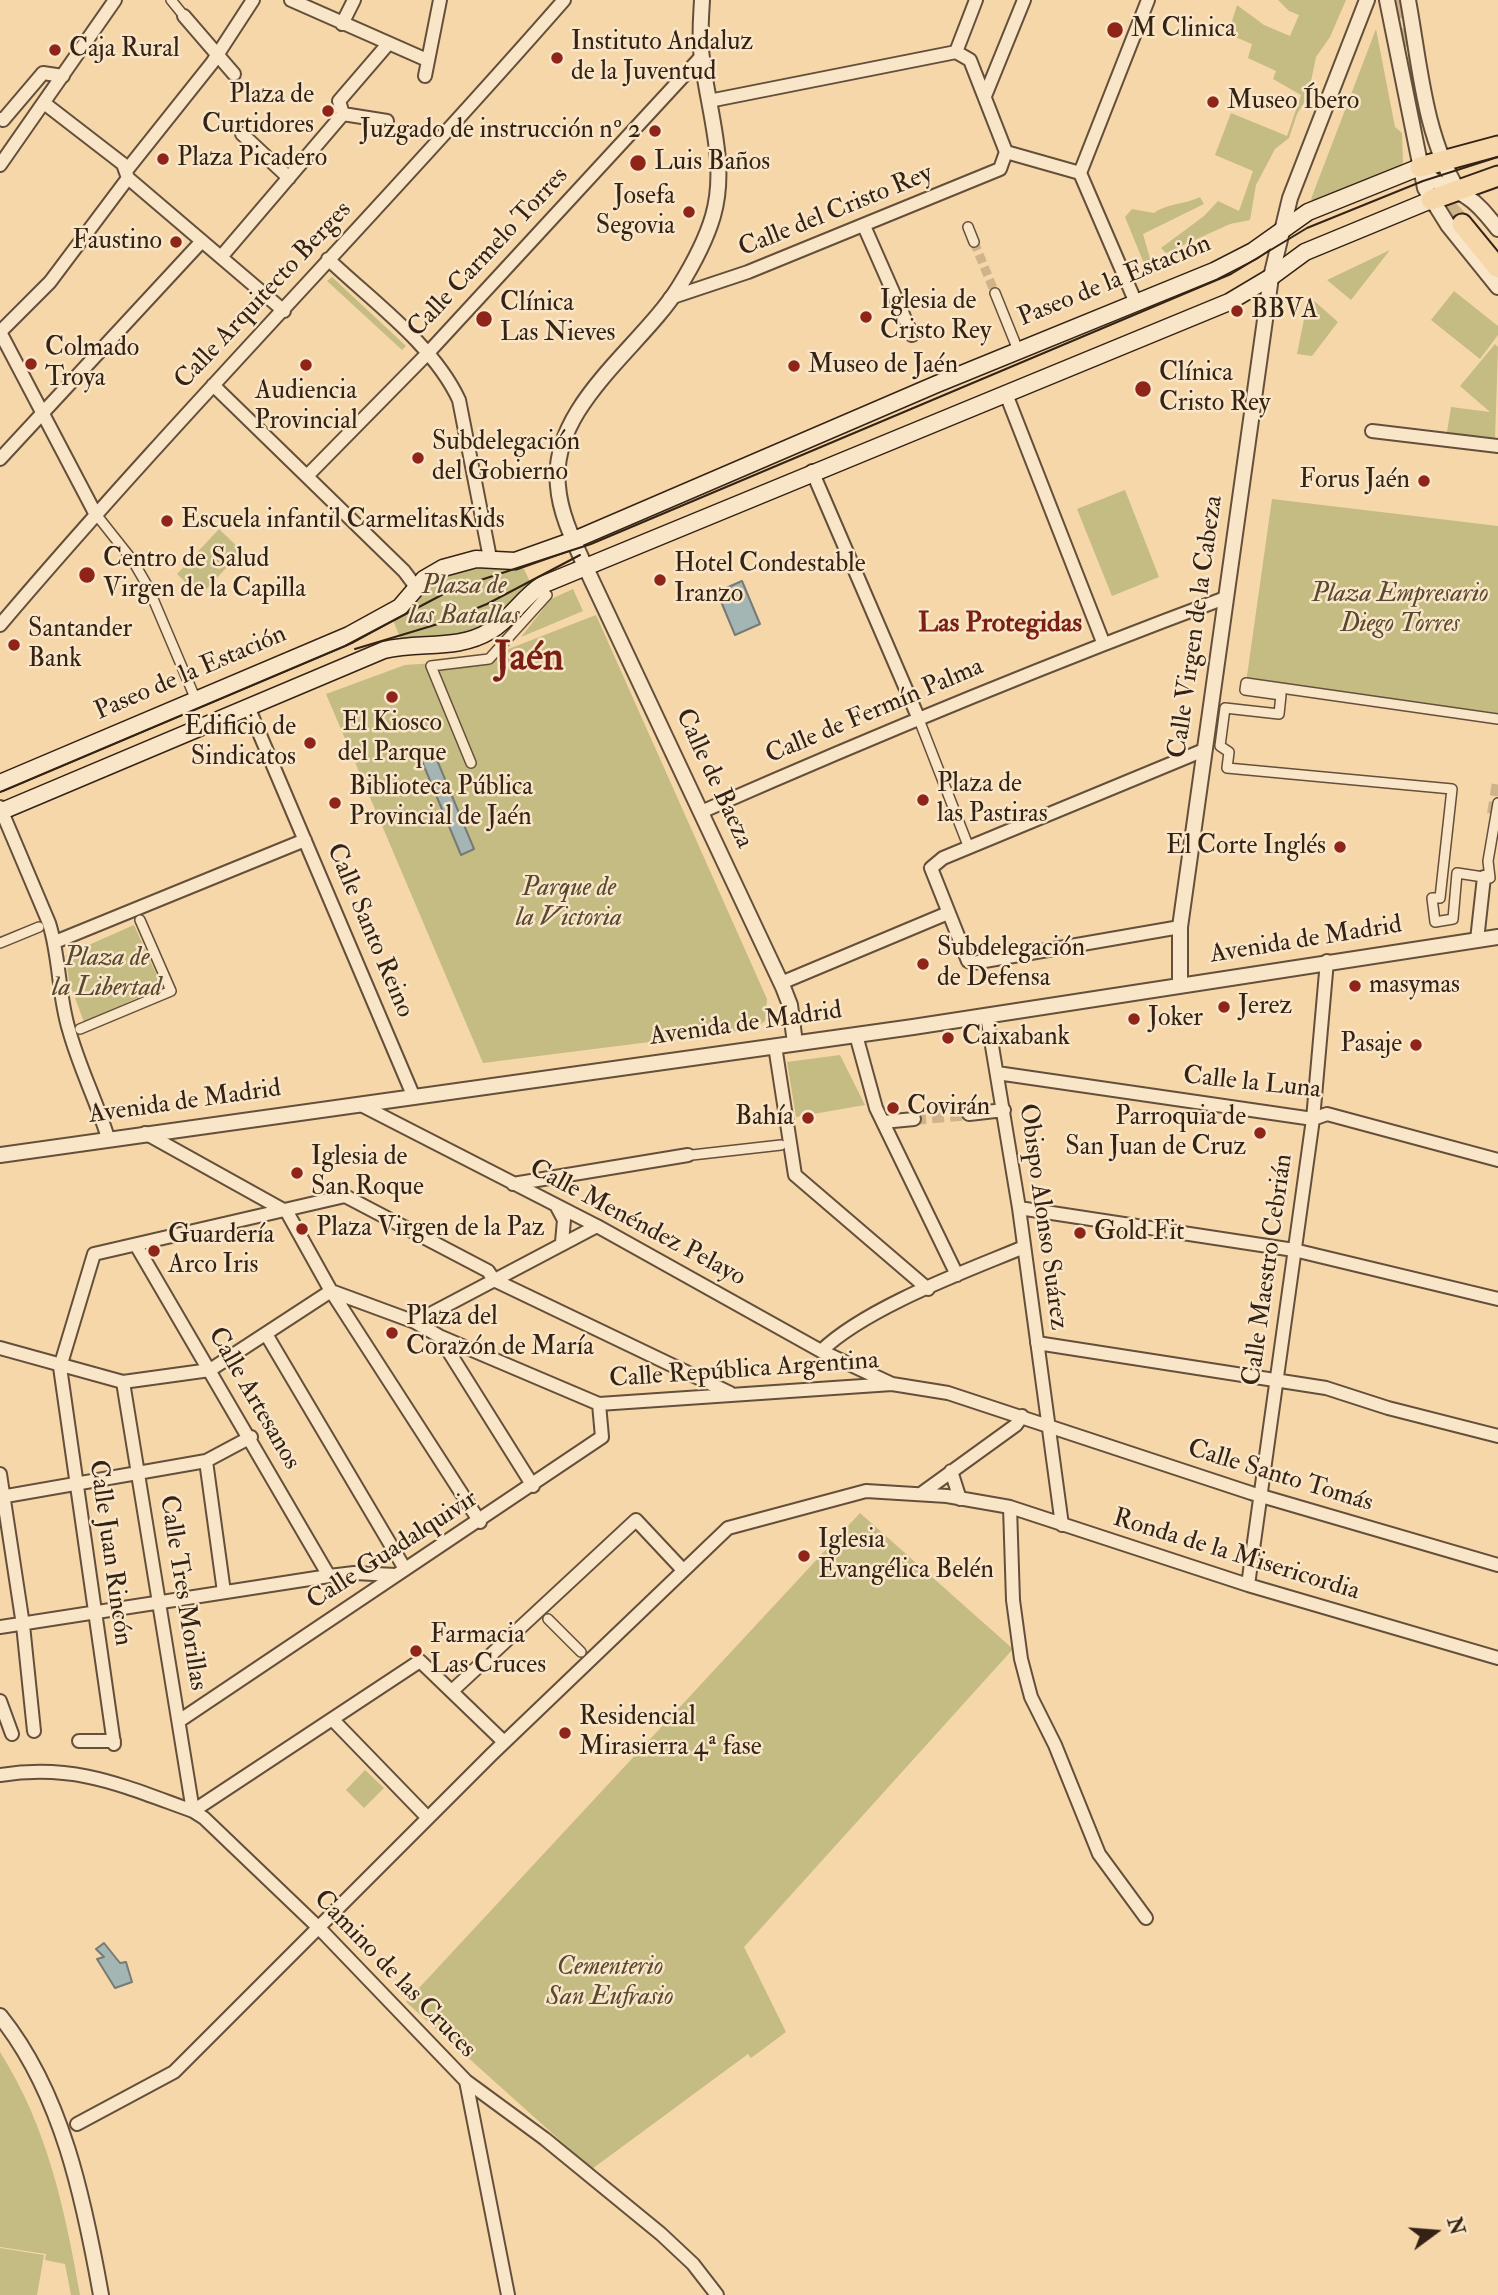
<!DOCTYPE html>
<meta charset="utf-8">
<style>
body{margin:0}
#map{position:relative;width:1498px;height:2295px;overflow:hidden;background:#f6d7a9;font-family:"IM FELL Double Pica",serif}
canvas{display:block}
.north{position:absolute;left:1400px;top:2197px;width:70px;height:70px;-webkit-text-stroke:5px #f9e5c7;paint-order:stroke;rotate:74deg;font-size:19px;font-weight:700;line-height:28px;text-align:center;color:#342215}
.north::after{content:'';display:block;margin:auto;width:24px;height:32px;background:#342215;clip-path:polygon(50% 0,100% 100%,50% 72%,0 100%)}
</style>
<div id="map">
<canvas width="1498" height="2295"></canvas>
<div class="north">N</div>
</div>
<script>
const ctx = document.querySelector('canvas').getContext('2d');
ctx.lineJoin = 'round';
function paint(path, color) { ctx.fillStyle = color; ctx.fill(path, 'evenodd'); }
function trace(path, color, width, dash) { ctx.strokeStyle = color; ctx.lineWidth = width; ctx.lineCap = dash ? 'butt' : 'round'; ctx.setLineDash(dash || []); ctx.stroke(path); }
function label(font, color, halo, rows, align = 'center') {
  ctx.font = font + ' "IM FELL Double Pica",serif'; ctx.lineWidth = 5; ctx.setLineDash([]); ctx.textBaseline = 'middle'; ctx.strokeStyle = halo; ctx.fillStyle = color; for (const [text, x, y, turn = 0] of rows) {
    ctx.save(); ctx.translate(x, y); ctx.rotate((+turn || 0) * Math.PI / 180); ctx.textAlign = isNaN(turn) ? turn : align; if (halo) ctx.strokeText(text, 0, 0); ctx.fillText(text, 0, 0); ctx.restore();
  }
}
const green = new Path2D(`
 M1278 0H1346L1330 37 1316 57 1308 96 1297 114 1289 138 1275 149 1256 185 1250 220 1230 224 1166 253 1161 248 1204 216 1218 201 1239 211 1253 171 1215 155 1231 113 1287 136 1301 95 1273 79 1276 71 1248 58 1252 44 1228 34 1237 5 1264 25 1290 36 1299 15 1289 11Z
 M1376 29 1395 127 1402 133 1403 163 1398 168 1316 204 1311 199Z
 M1200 197 1204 204 1143 234 1151 262 1145 266 1125 217 1132 209 1154 213C1165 204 1186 204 1200 197Z
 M1390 250 1351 300 1327 280Z
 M332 277 406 346 402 350 327 281Z
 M1454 291 1498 326V335L1480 359 1431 320Z
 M1312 299 1338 322 1312 356 1297 354 1306 309Z
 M1495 344 1498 347 1495 440 1447 432 1451 407 1490 412 1460 386Z
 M1125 490 1159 577 1112 596 1077 509Z
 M1272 499 1498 526V719L1246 683Z
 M219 529 242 551 200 596 177 574Z
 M474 565 524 569 530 582C498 636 456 636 401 640L393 620 428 584Z
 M573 589 583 611 521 637 551 599Z
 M596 615 767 999 765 1021 753 1029 483 1063 326 694 405 665 480 660Z
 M134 925 162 987 84 1022 69 982 66 955Z
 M840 1055 865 1105 796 1117 787 1062Z
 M860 1513 1013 1649 744 1947 786 2032 751 2058 748 2054 592 2169 406 2002Z
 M365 1770 384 1788 364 1808 346 1790Z
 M0 2052C47 2126 65 2209 80 2295H71L65 2264 45 2260 46 2254 0 2247Z
 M0 2248 44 2255 37 2295H0Z`);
const water = new Path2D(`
 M742 581 760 624 735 635 717 592Z
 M432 748 474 849 461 855 419 754Z
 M104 1943 120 1963 126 1962 132 1982 115 1988 97 1959 104 1957 96 1949Z`);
const pedestrianTunnel = new Path2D(`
 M974 242 995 293`);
const minorTunnel = new Path2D(`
 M1493 814 1498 782
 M914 1119 969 1114`);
const primaryTunnel = new Path2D(`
 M1396 0 1413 95
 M1432 182 1441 200 1462 224`);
const pedestrian = new Path2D(`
 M171 0 184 16
 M968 227 974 242
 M995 293 1018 350
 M95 513 133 561 148 587 196 700
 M918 717 969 848
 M1498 719 1246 683 1245 690 1281 695 1279 714 1225 708 1220 746 1229 752 1227 768 1452 789 1440 898H1432L1435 922 1453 919 1457 873 1490 878 1488 861 1498 803
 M471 763 431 666 489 659 547 595
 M0 943 39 927
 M80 1029 171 991 140 920
 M692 1155 781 1145
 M548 1619 581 1652`);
const minor = new Path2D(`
 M291 0 427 60
 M184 16 234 74
 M342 24 354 0
 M956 52 976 0
 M425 76 440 0
 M985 96 1024 0
 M709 101 956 52 970 60 1006 152
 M44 103 123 164 128 178 284 311
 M343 114 387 121
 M0 119 3 120 43 73 63 76
 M242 134 289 178
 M1006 152 1080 173
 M0 165 115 0
 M126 171 212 63 253 0
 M1080 173 1148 0
 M1080 173 1136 303
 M864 226 912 335
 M221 257 343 114 339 101 388 44
 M328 259C372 301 433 344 459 400L490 558
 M670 298 748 272 1000 169 1006 152
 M213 385 404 571 416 587
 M1006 394 1103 642
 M1372 431 1498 446
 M0 459 202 241
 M812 471 918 717
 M307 476 427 354 701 57
 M95 513 0 332 50 282 128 178
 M0 625C182 411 380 211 564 0
 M249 709 413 1095
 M0 807 49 923C60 957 58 995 69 1030 79 1067 97 1102 108 1138
 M701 812C874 736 1048 664 1225 598
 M1180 927 973 963 968 961 931 868 943 858 1204 750
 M1477 940 1484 877
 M55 942 305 840
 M781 983 948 913
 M987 1016 1019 1208 1062 1525
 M856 1035 876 1108 957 1275
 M775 1046 795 1175 928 1289
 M997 1073 1313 1119 1327 1114 1498 1160
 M359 1104 597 1226 821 1351 892 1384
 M969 1114 1004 1110
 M883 1122 914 1119
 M145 1133 287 1212
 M513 1184 688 1155
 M556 1205 564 1220 562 1242
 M1019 1208 1294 1250 1498 1299
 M287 1212 331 1291 480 1522
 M136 1245 329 1576
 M494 1280 730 1393
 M415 1322 597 1226
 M266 1334 405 1569
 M439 1336 533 1486
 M1037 1343 1326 1388 1388 1408 1498 1436
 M0 1348 123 1382 210 1370 331 1291 415 1322 439 1336 599 1404 892 1384 948 1393 1251 1493 1498 1565
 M821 1351C867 1307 964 1272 1024 1247
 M123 1382 193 1811 420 1661 504 1742
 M206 1461 224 1592
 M951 1471 960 1499
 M0 1474 23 1625 34 1731
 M922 1493 1016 1425 1022 1416
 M0 1497 206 1461 251 1437
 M1010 1507 1013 1600 1021 1659 1031 1697 1055 1745 1099 1854 1146 1918
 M1248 1585 1313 1119 1327 961
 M0 1627 329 1576 354 1573 396 1575
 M452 1691 636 1520 682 1569
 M0 1701 12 1734
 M333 1720 428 1818
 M179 1721 602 1437 599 1404
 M79 1741H114
 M114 1744 60 1367 94 1254 345 1196 488 1271 494 1280
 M0 1775C76 1763 123 1786 193 1811L204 1818 320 1929 466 2081 545 2139 661 2234 693 2264 717 2295
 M466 2081 508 2295
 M77 2124 174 2072 492 1754 728 1528 866 1491 947 1496 1010 1507 1248 1585 1498 1658`);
const tertiary = new Path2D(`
 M702 0C701 19 699 39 702 58 708 110 728 164 713 216 706 240 692 266 679 287 641 348 549 407 558 486 560 514 574 542 585 566L783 987 790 1005 795 1043
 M1387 0 1425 188 1448 225 1498 287
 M1408 0C1420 65 1424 135 1459 192
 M1421 168C1433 185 1450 186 1467 197 1480 205 1489 218 1498 229
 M1180 985V927L1271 277 1290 198 1367 0
 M0 1155 913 1027 1498 937
 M0 2016C62 2093 84 2200 101 2295`);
const secondary = new Path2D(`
 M0 783 349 635 400 607 424 579 443 568 476 559 515 561 574 540 937 384 1214 271 1253 251 1308 212 1420 167
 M0 812 384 650C420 641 457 651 490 631 511 619 522 598 542 585L1229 302 1271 277 1305 252 1431 200`);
const primary = new Path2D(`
 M1420 167 1498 146
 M1431 200 1498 176
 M1462 224 1498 268`);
const tram = new Path2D(`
 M355 649 438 624 487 604 580 555
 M0 792 345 646 453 589 591 544 1231 274 1307 228 1423 181 1498 157`);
const markers = [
 [1115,30,9,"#8f2418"],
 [55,50,7,"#8f2418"],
 [557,58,7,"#8f2418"],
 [1213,102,7,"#8f2418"],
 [328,111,7,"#8f2418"],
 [655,131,7,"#8f2418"],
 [163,159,7,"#8f2418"],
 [638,163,9,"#8f2418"],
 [689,212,7,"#8f2418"],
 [176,242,7,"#8f2418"],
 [1237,311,7,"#8f2418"],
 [866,317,7,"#8f2418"],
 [484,319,9,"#8f2418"],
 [31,364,7,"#8f2418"],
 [306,365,7,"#8f2418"],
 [794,366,7,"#8f2418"],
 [1143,389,9,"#8f2418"],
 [418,458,7,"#8f2418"],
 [1424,481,7,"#8f2418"],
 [167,521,7,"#8f2418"],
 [87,575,9,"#8f2418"],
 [660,580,7,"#8f2418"],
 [14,645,7,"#8f2418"],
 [392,697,7,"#8f2418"],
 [310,743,7,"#8f2418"],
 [923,800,7,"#8f2418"],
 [335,803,7,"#8f2418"],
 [1340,847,7,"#8f2418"],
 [923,964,7,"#8f2418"],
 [1355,986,7,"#8f2418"],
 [1224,1007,7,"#8f2418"],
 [1134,1019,7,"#8f2418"],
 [948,1038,7,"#8f2418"],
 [1416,1045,7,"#8f2418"],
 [893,1108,7,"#8f2418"],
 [808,1118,7,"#8f2418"],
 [1260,1133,7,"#8f2418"],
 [297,1173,7,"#8f2418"],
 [302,1229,7,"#8f2418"],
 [1080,1233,7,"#8f2418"],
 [154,1251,7,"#8f2418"],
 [392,1333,7,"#8f2418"],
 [804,1556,7,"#8f2418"],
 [416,1651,7,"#8f2418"],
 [565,1733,7,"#8f2418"]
];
const poiNames = [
 ["M Clinica",1131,30],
 ["Instituto Andaluz",571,43],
 ["de la Juventud",571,73],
 ["Caja Rural",69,50],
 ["Plaza de",314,96,"right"],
 ["Curtidores",314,126,"right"],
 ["Museo Íbero",1227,102],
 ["Juzgado de instrucción nº 2",641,131,"right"],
 ["Plaza Picadero",177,159],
 ["Luis Baños",654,163],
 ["Josefa",675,197,"right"],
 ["Segovia",675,227,"right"],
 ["Faustino",162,242,"right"],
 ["Iglesia de",880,302],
 ["Cristo Rey",880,332],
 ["Clínica",500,304],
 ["Las Nieves",500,334],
 ["BBVA",1251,311],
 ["Colmado",45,349],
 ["Troya",45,379],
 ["Museo de Jaén",808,366],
 ["Clínica",1159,374],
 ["Cristo Rey",1159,404],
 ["Audiencia",306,392,"center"],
 ["Provincial",306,422,"center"],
 ["Subdelegación",432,443],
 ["del Gobierno",432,473],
 ["Forus Jaén",1410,481,"right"],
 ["Escuela infantil CarmelitasKids",181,521],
 ["Centro de Salud",103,560],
 ["Virgen de la Capilla",103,590],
 ["Hotel Condestable",674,565],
 ["Iranzo",674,595],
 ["Santander",28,630],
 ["Bank",28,660],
 ["El Kiosco",392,724,"center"],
 ["del Parque",392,754,"center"],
 ["Edificio de",296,728,"right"],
 ["Sindicatos",296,758,"right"],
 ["Plaza de",937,785],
 ["las Pastiras",937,815],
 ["Biblioteca Pública",349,788],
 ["Provincial de Jaén",349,818],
 ["El Corte Inglés",1326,847,"right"],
 ["Subdelegación",937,949],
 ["de Defensa",937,979],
 ["masymas",1369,986],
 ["Jerez",1238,1007],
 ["Joker",1148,1019],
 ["Caixabank",962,1038],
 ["Pasaje",1402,1045,"right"],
 ["Covirán",907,1108],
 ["Bahía",794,1118,"right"],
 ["Parroquia de",1246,1118,"right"],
 ["San Juan de Cruz",1246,1148,"right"],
 ["Iglesia de",311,1158],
 ["San Roque",311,1188],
 ["Plaza Virgen de la Paz",316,1229],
 ["Gold Fit",1094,1233],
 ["Guardería",168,1236],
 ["Arco Iris",168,1266],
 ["Plaza del",406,1318],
 ["Corazón de María",406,1348],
 ["Iglesia",818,1541],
 ["Evangélica Belén",818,1571],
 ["Farmacia",430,1636],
 ["Las Cruces",430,1666],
 ["Residencial",579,1718],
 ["Mirasierra 4ª fase",579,1748]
];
const streetNames = [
 ["Calle del Cristo Rey",836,212,-22],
 ["Calle Carmelo Torres",489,253,-47],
 ["Paseo de la Estación",1115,282,-22],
 ["Calle Arquitecto Berges",264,296,-47],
 ["Calle Virgen de la Cabeza",1197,627,-82],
 ["Paseo de la Estación",191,674,-23],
 ["Calle de Fermín Palma",875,712,-23],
 ["Calle de Baeza",713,779,65],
 ["Calle Santo Reino",369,931,67],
 ["Avenida de Madrid",1306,941,-9],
 ["Avenida de Madrid",746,1025,-8],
 ["Calle la Luna",1252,1084,6],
 ["Avenida de Madrid",185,1103,-8],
 ["Obispo Alonso Suárez",1042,1217,82],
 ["Calle Menéndez Pelayo",637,1224,28],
 ["Calle Maestro Cebrián",1269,1270,-82],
 ["Calle República Argentina",744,1371,-4],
 ["Calle Artesanos",253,1399,60],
 ["Calle Santo Tomás",1280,1477,17],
 ["Calle Guadalquivir",393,1551,-33],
 ["Calle Juan Rincón",109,1553,82],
 ["Ronda de la Misericordia",1236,1556,17],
 ["Calle Tres Morillas",182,1593,81],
 ["Camino de las Cruces",394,1975,46]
];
const parkNames = [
 ["Plaza de",464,587],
 ["las Batallas",464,617],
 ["Plaza Empresario",1400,595],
 ["Diego Torres",1400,625],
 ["Parque de",569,889],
 ["la Victoria",569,919],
 ["Plaza de",107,959],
 ["la Libertad",107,989],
 ["Cementerio",610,1968],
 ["San Eufrasio",610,1998]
];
const neighbourhoodNames = [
 ["Las Protegidas",1000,625]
];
const townNames = [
 ["Jaén",529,660]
];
paint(green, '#c4bc82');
paint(water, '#a3b6b4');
trace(water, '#777b74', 2);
trace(pedestrianTunnel, '#cfb38b', 9, [9, 4.5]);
trace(minorTunnel, '#cfb38b', 12, [12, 6]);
trace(primaryTunnel, '#cfb38b', 19, [19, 10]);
trace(pedestrian, '#644f3a', 12);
trace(minor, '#644f3a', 16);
trace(tertiary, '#644f3a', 18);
trace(secondary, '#342215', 19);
trace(primary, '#342215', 23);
trace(pedestrian, '#f9e5c7', 9);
trace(minor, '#f9e5c7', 12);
trace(tertiary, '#f9e5c7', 14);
trace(secondary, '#f9e5c7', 16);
trace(primary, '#f6d7a9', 19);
trace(tram, '#342215', 2);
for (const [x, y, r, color] of markers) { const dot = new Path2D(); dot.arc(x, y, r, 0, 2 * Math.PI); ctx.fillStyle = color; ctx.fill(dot); trace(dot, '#f9e5c7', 2.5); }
label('26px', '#342215', '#f9e5c7', poiNames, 'left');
label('26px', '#342215', '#f9e5c7', streetNames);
label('italic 26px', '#584830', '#f9e5c7', parkNames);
label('bold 28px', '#7a1f14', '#f9e5c7', neighbourhoodNames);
label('bold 40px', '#7a1f14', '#f9e5c7', townNames);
</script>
